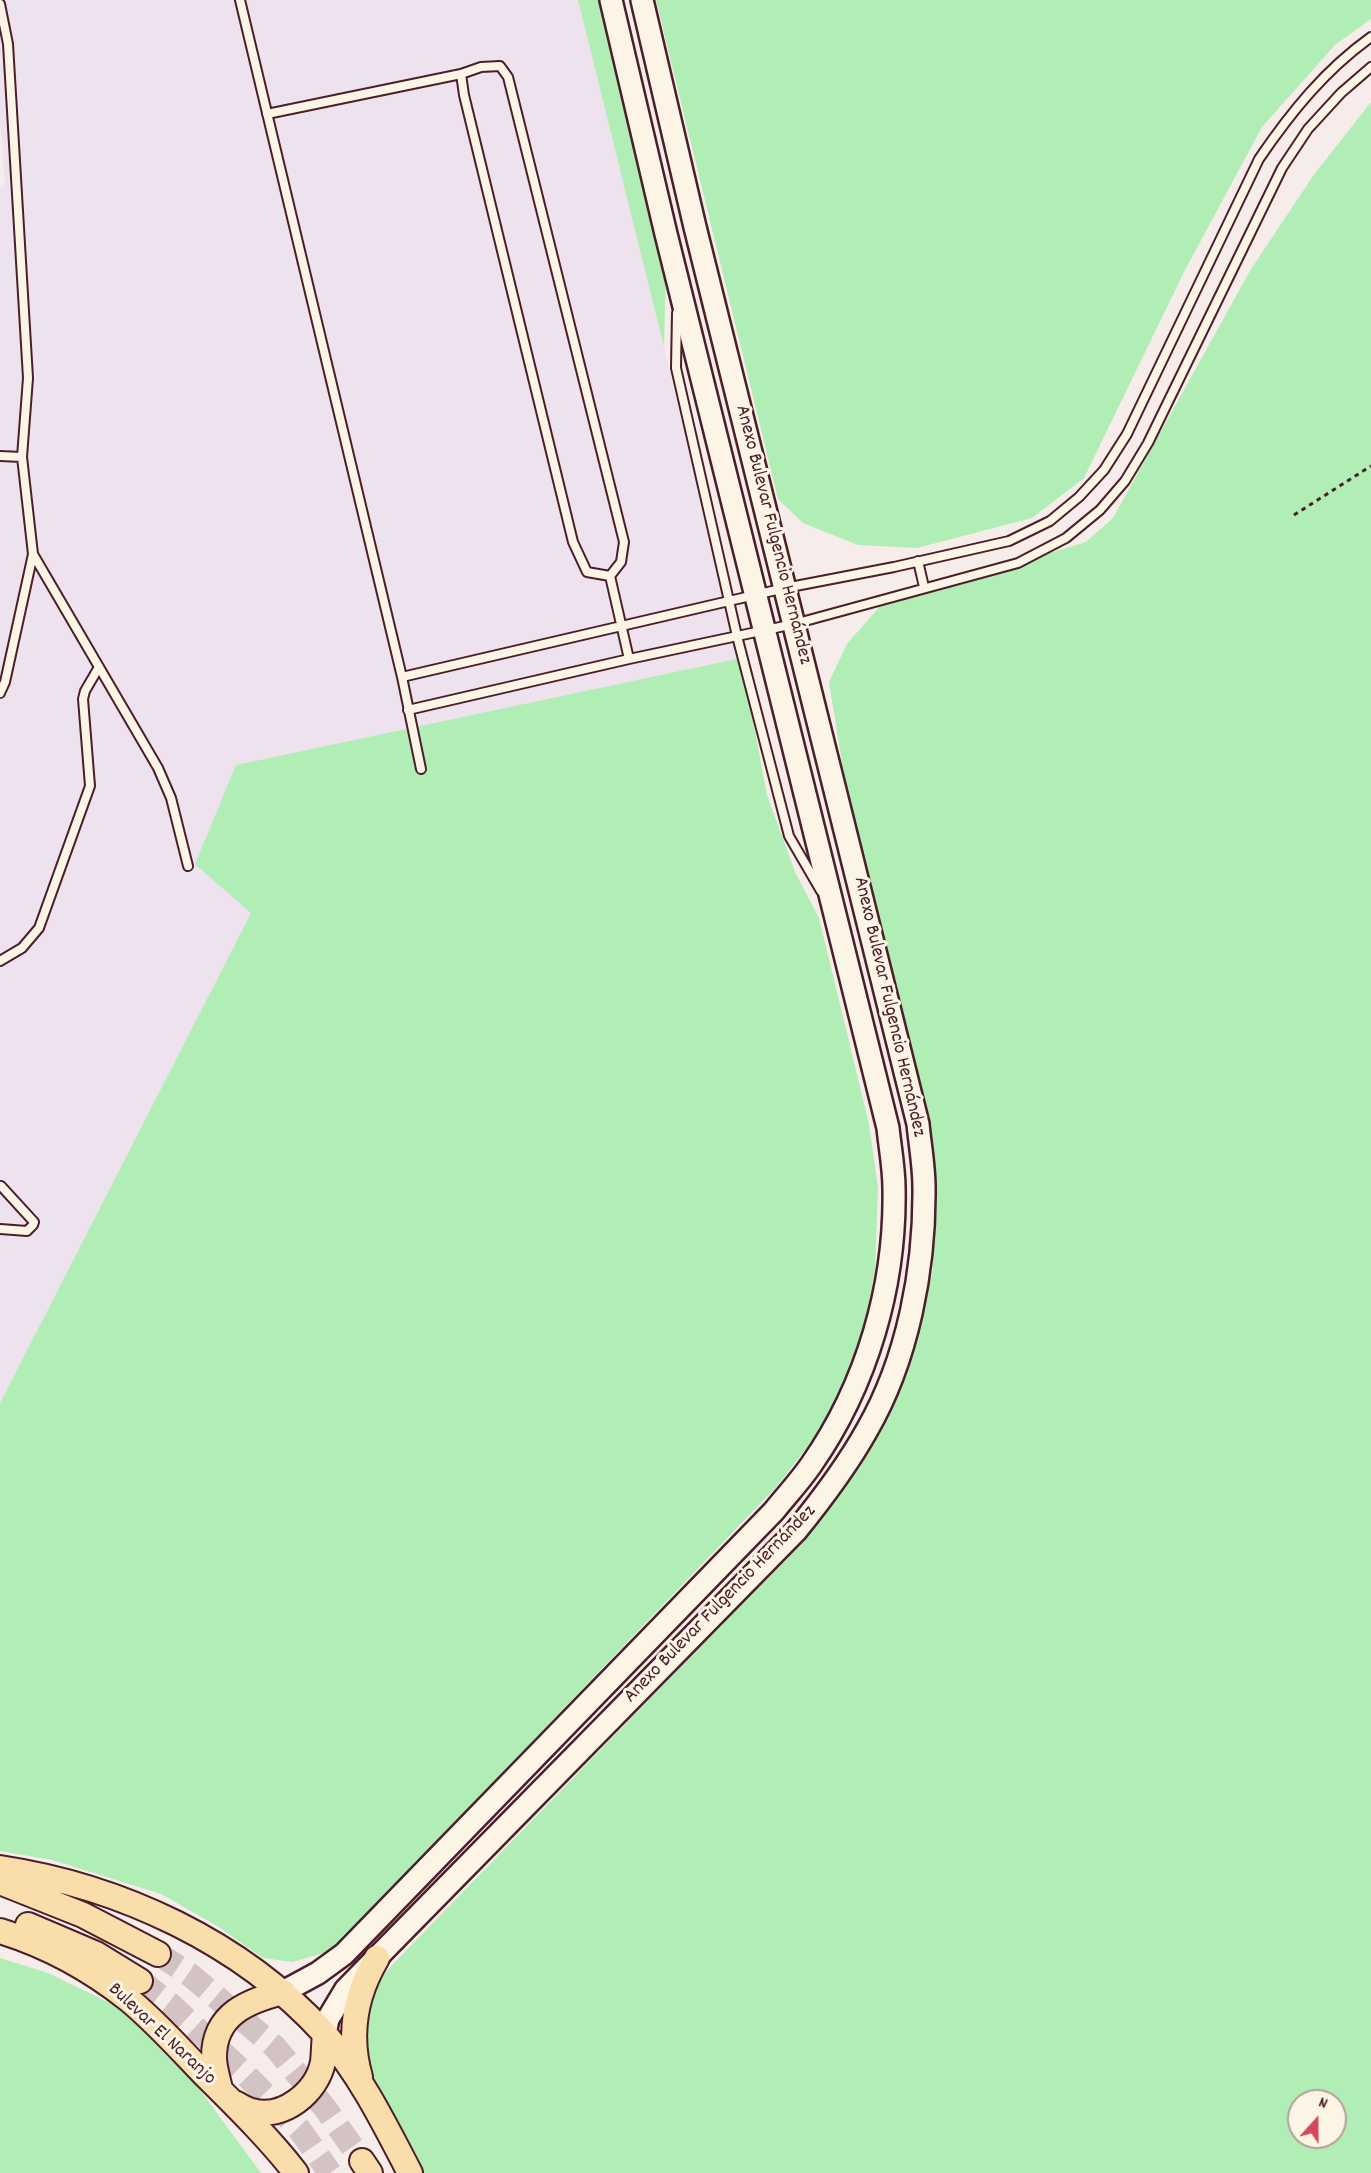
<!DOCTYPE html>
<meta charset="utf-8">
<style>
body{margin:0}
#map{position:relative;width:1371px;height:2173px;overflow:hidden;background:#f6ece9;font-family:Dekko,sans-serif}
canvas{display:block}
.north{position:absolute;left:1287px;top:2089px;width:60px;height:60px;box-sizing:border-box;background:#fcf5e5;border:2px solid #b59f9b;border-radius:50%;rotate:21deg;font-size:16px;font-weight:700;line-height:24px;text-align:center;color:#4a1f2b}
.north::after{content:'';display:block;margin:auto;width:21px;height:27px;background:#d1495b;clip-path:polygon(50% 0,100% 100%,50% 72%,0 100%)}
</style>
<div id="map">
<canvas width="1371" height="2173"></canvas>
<div class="north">N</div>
</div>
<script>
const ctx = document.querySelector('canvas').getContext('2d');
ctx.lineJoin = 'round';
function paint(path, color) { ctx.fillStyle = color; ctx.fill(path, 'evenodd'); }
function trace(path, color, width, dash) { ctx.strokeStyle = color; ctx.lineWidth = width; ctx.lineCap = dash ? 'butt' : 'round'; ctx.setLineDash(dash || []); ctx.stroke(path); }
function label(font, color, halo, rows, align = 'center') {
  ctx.font = font + ' Dekko,sans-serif'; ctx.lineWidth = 6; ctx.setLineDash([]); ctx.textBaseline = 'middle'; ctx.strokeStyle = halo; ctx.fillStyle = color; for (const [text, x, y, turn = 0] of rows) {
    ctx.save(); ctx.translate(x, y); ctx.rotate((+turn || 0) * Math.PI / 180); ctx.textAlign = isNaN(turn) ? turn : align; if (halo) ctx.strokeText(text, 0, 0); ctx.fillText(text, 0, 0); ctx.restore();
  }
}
const built = new Path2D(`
 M0 0H578L741 658 236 765 251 913 0 1403V188L5 186 0 120Z`);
const green = new Path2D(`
 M578 0H601L666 269 664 347Z
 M656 0H1371V19L1335 45 1262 127 1185 270 1084 478 1032 518 917 548 858 545 803 523 778 499Z
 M1371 102V2173H422L391 2120 364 2061 368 1990 698 1649 817 1521 902 1376 933 1270 928 1134 845 781 829 682 847 644 882 604 1086 542 1113 518 1251 269 1313 176ZM1299 2101H1335V2137H1299Z
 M741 658 767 795 795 872 819 918 869 1124 878 1187 875 1269 861 1345 828 1420 777 1486 331 1951 292 1962 263 1958 217 1926 161 1894 52 1860 0 1851V1403L251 913 195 864 236 765Z
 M0 1958 48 1973 118 2007 184 2068 261 2173H0Z`);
const primaryTunnel = new Path2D(`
 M158 1954 189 1974 275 2047 325 2108 362 2161
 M140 1981 170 2004 243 2072 300 2130 330 2173`);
const path = new Path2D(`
 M1294 515 1371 466`);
const lane = new Path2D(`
 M240 0 402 677 421 769
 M0 4 8 44 28 378 22 457 33 554 158 768 171 798 188 866
 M267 114 461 74
 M677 313 676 368 737 636 789 836 821 891
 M0 456 22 457
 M918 561 924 587
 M610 576 587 572 573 542 464 95 461 74 481 67 500 66 508 77 624 542 621 562 610 576 629 659
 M402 677 785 588 894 567 1009 541 1050 521 1079 497 1104 470 1127 434 1259 159C1291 112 1325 70 1371 37
 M0 693 5 682 33 554
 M408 710 629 659 794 624 1018 563 1066 538 1100 510 1125 481 1148 443 1282 168 1308 129 1341 93 1371 67
 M0 961 22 948 39 928 90 786 83 699 85 691 99 667
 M0 1229 27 1231 33 1225 34 1222 1 1186`);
const secondary = new Path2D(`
 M283 1992 318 1973 344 1954 774 1511C786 1496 800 1481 811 1465 867 1385 896 1285 894 1188 894 1168 890 1148 888 1128L666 234 611 0
 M325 2034 328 2019 346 1989 796 1531C822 1499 847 1466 867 1430 908 1359 925 1268 924 1187 924 1166 920 1145 918 1124L695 227 642 0`);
const primary = new Path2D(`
 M0 1868C120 1886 241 1942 324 2033 360 2074 385 2125 410 2173
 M0 1882 83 1915 158 1954
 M28 1925 96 1954 140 1981
 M0 1931C46 1945 90 1969 128 1999 155 2021 179 2048 203 2073 235 2105 268 2137 296 2173
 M360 2077C348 2035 355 1995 377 1958
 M220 2089C218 2079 214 2068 214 2057 214 2014 248 2001 283 1992
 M235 2103C240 2106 246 2110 252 2111 283 2120 317 2092 323 2062 324 2053 324 2043 325 2034
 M362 2161 370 2173`);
const streetNames = [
 ["Anexo Bulevar Fulgencio Hernández",772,535,76],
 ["Anexo Bulevar Fulgencio Hernández",888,1007,77],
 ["Anexo Bulevar Fulgencio Hernández",721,1605,-46],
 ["Bulevar El Naranjo",161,2035,43]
];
paint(built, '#eee2ee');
paint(green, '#b0eeb5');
trace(primaryTunnel, '#d4c3c3', 24, [24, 12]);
trace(lane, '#4a1f2b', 12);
trace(secondary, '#4a1f2b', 26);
trace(primary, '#4a1f2b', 28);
trace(path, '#4a1f2b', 3, [4.5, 4.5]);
trace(lane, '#fcf5e5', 8);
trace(secondary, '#fcf5e5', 21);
trace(primary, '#f9deab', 24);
label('20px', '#4a1f2b', '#fcf5e5', streetNames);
</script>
